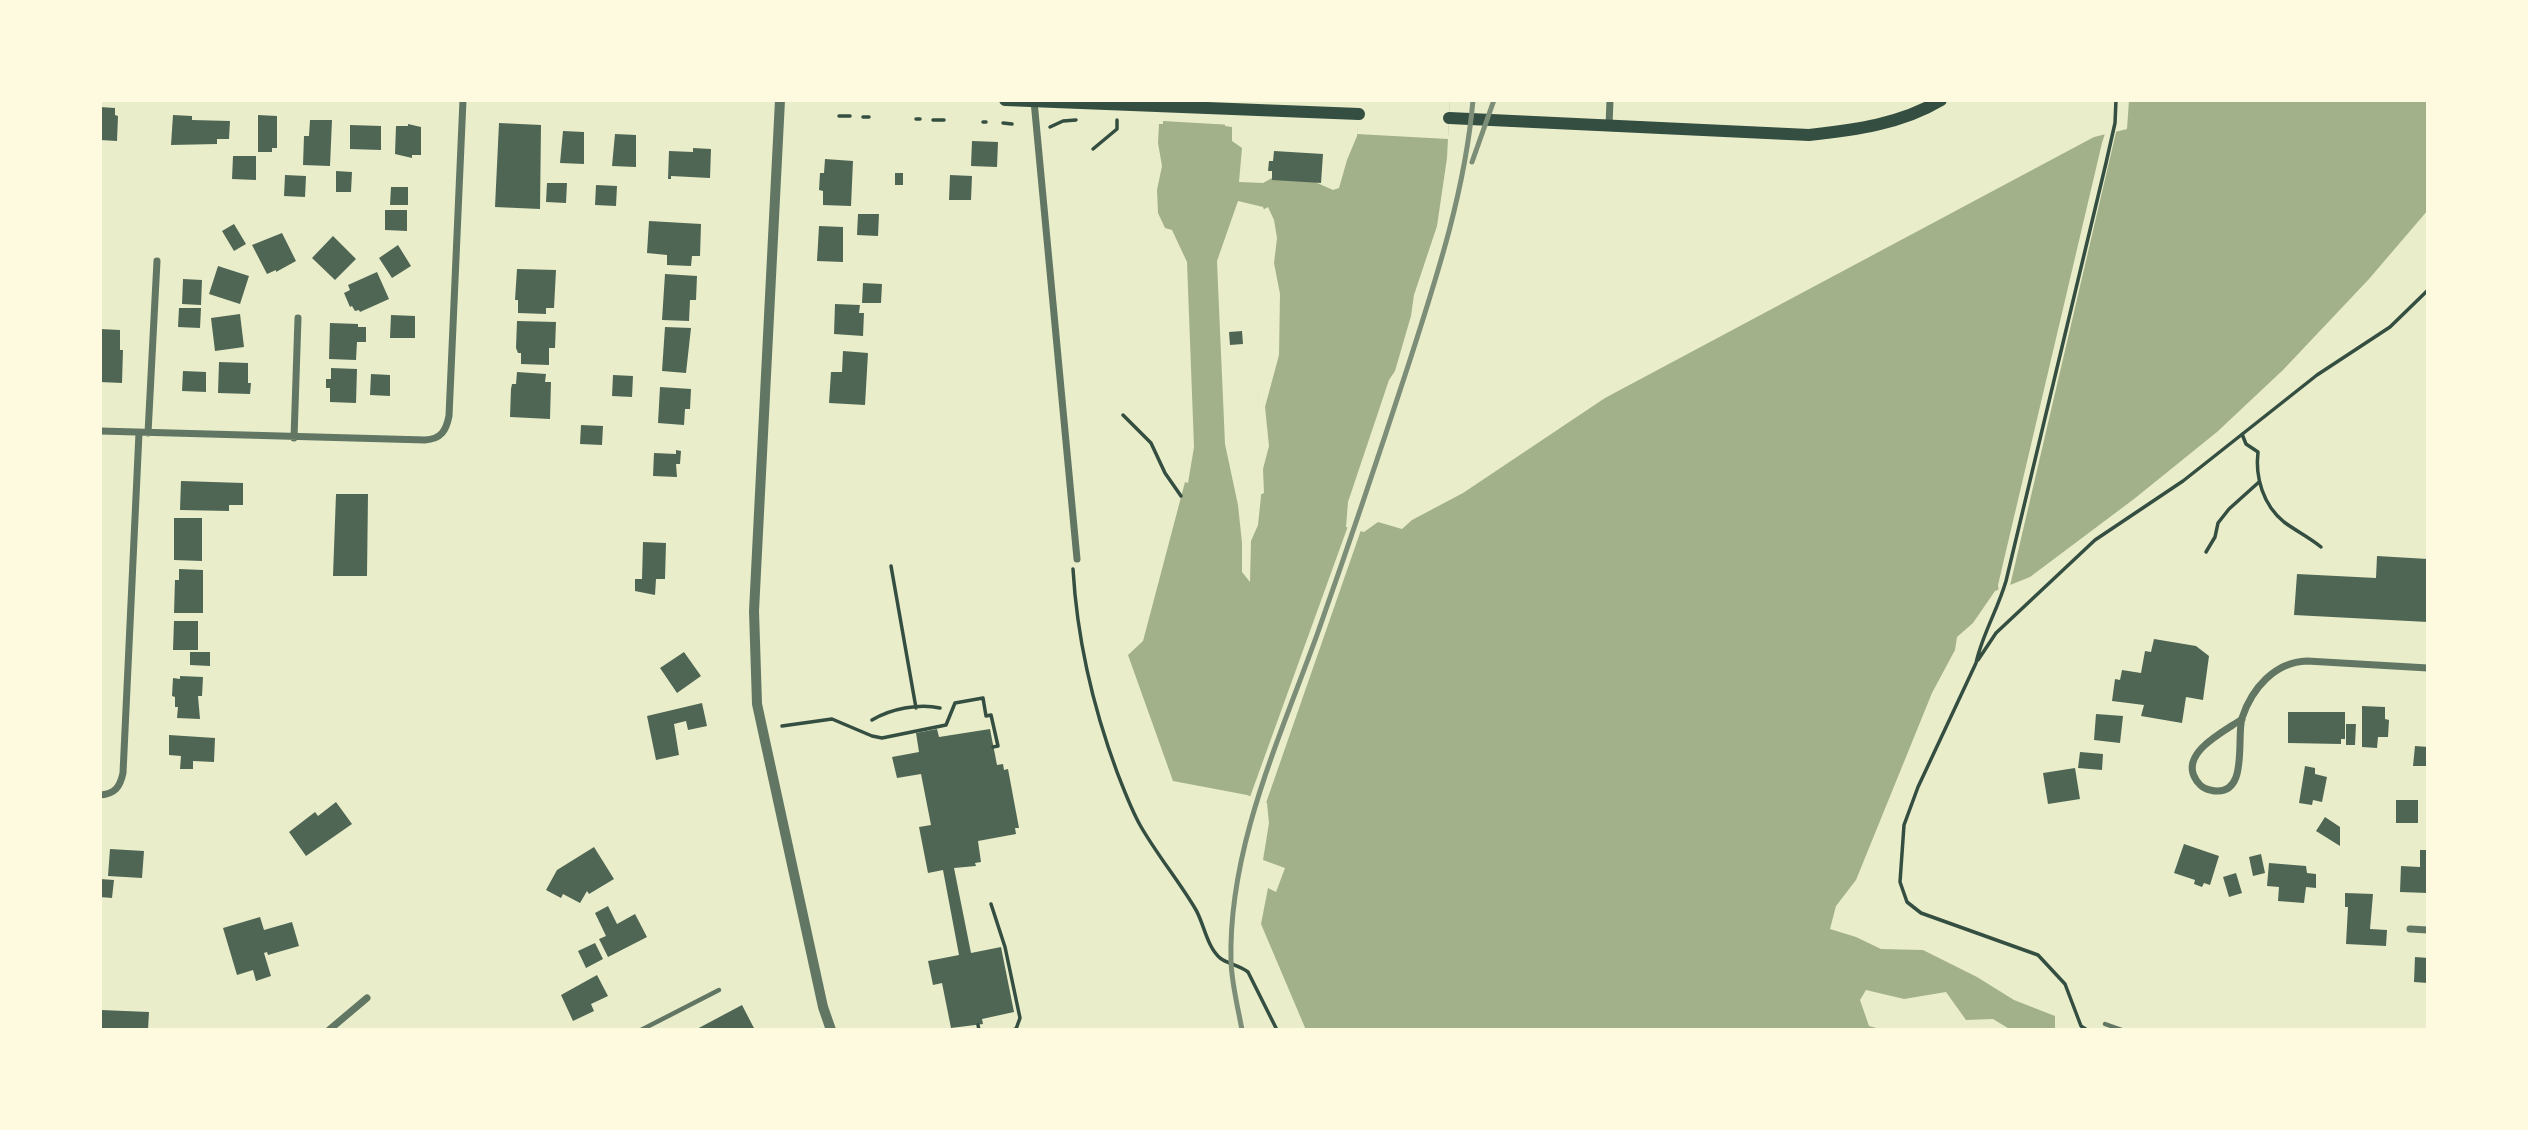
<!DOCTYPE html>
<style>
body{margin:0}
#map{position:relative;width:2528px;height:1130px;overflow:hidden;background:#e9edc9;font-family:"Varela Round",sans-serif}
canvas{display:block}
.frame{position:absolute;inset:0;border:102px solid #fefae0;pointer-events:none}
</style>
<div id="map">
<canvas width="2528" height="1130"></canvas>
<div class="frame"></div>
</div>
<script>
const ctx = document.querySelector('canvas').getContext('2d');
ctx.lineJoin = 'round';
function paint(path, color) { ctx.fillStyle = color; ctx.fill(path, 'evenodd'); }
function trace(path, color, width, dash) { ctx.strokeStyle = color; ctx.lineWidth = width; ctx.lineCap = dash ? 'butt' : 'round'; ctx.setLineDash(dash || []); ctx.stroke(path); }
const water = new Path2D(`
 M1164 100H1227L1225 126 1232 127V141L1242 148 1239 182 1263 183 1272 178 1315 182 1333 190 1339 188 1347 160 1357 136 1359 114 1450 100 1447 158 1437 226 1414 295 1411 316 1395 371 1389 380 1348 502 1346 527 1364 532 1378 522 1402 529 1412 520 1463 493 1605 398 2094 137 2127 129 2129 100H2428V210L2369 279 2283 370 2217 432 2134 499 2030 577 1995 591 1973 623 1957 637 1955 650 1932 693 1856 880 1836 906 1830 929 1856 937 1881 949 1923 950 1977 977 2014 1000 2055 1016V1030H2011L1993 1019 1966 1020 1946 992 1904 999 1866 990 1860 1000 1869 1026 1884 1030H1306L1261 924 1268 888 1276 892 1285 868 1263 860 1269 823 1267 803 1247 795 1173 781 1128 655 1143 641 1185 482 1188 483 1194 447 1187 262 1172 230 1165 228 1158 213 1157 190 1162 166 1158 143 1159 124 1163 123ZM1238 201 1263 207 1272 233 1270 375 1258 396 1261 428 1266 445 1259 461 1261 496 1258 525 1251 541 1250 582 1242 572V543L1238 505 1225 444 1218 285 1217 261Z`);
const pier = new Path2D(`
 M1160 100H1230L1229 123 1232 125 1163 121V124H1158Z
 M1359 100H1450L1448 139 1357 134Z
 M2117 128 2009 590 1999 593 1998 585 2102 143 2106 130Z
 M1268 207 1274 220 1277 238 1274 263 1280 294 1279 355 1265 407 1269 446 1263 469 1264 493 1258 496 1256 462 1262 445 1259 435 1258 396 1266 374 1269 319 1264 273 1268 235 1261 211Z
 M1348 526 1361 530 1266 803 1250 797Z`);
const building = new Path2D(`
 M100 107 115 108V115L118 116 117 141 100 140Z
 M173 115 192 116V120L230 121 229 139H217V144L171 145Z
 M258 115 277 116V148H272V152H258Z
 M310 120H332L330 166 303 165 304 136H309Z
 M499 123 541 125 540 209 495 207Z
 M408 124 421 127V155H412V158L395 154 396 126H408Z
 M350 125 381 126V150L350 149Z
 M563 131 584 132V164L560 163Z
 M615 134 636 135V167L612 166Z
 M972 141 998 142 997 167 971 166Z
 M693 148 711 149 710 178 671 176V179H668L669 151 693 152Z
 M1274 151 1323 154 1321 183 1272 180V171H1268L1269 161H1273Z
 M233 156H256V180L232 179Z
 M825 159 853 161 851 206 823 205V191L819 190 820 173H824Z
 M336 171 352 172 351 192H336Z
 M895 173H903V185H895Z
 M285 175 306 176 305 197 284 196Z
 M950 175 972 176 971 200H949Z
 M547 183H567L566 203 546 202Z
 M596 185 617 186 616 206 595 205Z
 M391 187H408V205H390Z
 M385 210H407V231L385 230Z
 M858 214H879L878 236 857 235Z
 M649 221 701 224 700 256H692L691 266 667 265V255L647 253Z
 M234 224 246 244 234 251 222 231Z
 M819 226 843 227V262L817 261Z
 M282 233 296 261 276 272V270L267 274 252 245Z
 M333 236 356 259 335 280 312 258Z
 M398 245 411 266 392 278 379 258Z
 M218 266 249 276 240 304 209 294Z
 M517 269 556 270 554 308H546V314L518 313V300H515Z
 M377 272 389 299 360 312 359 310 355 311 352 306 350 307 344 293 350 290 348 285Z
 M665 274 697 276 696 300H690L689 321 662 320Z
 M183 279 202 280 201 305 182 304Z
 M863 283 882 284 881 303H862Z
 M835 304 860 305 859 313H864L863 336 834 334Z
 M179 308H201L200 328 178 327Z
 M240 314 244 347 215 351 211 318Z
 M391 315 415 316V338H390Z
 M517 321 556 322 555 348H549V365L521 364V353H518L516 348Z
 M330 323 358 324V327H366V342H357L356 360 329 359Z
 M665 327 691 328 686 373 662 371Z
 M100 329 120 330V350H123L122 383 100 382Z
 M1242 331 1243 344 1230 345 1229 332Z
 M843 351 868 353 865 405 829 403 831 372H842Z
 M219 362 248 363V383H251L250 394 218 393Z
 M331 368 357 369 356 403 330 402V388H326V379H331Z
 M183 371 206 372V392L182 391Z
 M517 372 546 374 545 382H551L550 419 510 417 511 389 512 384H516Z
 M371 374 390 375V396L370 395Z
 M613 375 633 376 632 397 612 396Z
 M660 387 691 389 690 409H685L684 425 658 423Z
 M581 425 603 426 602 445 580 444Z
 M676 450 681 451 680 464H676L677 477 653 476 654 453 676 454Z
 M181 481 243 483V505H229V511L180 510Z
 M336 494H368L367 576H333Z
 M174 518H202V561L174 560Z
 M643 542 666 543 665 579H656L655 595 635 591V579H642Z
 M2377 556 2428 559V622L2294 615 2297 574 2376 578Z
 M179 569 203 570V613H174L175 580H179Z
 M174 621H198V650H173Z
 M2154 639 2196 646 2209 656 2203 700 2186 697 2182 723 2141 716 2144 705 2112 701 2115 679 2120 680 2122 670 2141 673 2145 651 2151 652Z
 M190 652H210V666L190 665Z
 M684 652 701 676 677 693 660 668Z
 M180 676 203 677 202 696H198L200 719 177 718 178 707H175V697L172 696 173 678 180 679Z
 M702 703 707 726 688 730 686 721 674 724 679 755 656 760 647 716Z
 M2362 706 2385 707V719L2389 720 2388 737H2378L2377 748 2362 747Z
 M2288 712H2345V739H2341V744L2288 743Z
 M2096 714 2123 716 2120 743 2094 740Z
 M2346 724H2356L2355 745H2346Z
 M937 729 939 737 990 729 997 765 1003 764 1004 770 1008 769 1019 828H1015L1016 834 978 841 981 862 975 863 976 866 954 868 971 953 1001 947 1014 1012 982 1019 983 1024 951 1028 942 983 933 985 928 961 959 955 943 870 928 873 919 827 931 825 921 774 897 778 892 757 919 752 916 733Z
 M169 735 215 738 214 762 193 761V769H180L181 756 169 755Z
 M2415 746 2428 747V766H2413Z
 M2080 752 2103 754 2102 770 2078 768Z
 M2305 766 2315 768V774L2327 777 2322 802 2313 800 2312 805 2299 803Z
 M2075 768 2080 799 2048 804 2043 773Z
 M2396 800H2418V823H2396Z
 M336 802 352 824 306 856 289 832 315 812 318 816Z
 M2325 817 2340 827V846L2316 831Z
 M2184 844 2219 856 2210 885 2204 883 2202 887 2194 884 2195 880 2174 873Z
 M594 847 614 879 589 894 587 891 580 903 563 894 561 898 546 890 557 870Z
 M110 849 144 851 142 878 108 876Z
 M2420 850H2428V893L2400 892 2401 866 2420 867Z
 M2261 854 2265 873 2253 876 2249 857Z
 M2269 863 2306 866 2307 873 2316 874V888L2306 887 2304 903 2278 901 2279 887 2267 886Z
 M2236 873 2242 893 2229 897 2223 877Z
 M100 879 114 880 112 898 100 897Z
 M2345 893 2373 894 2370 929 2387 930 2386 946 2346 944 2348 907H2345Z
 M608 906 617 924 635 914 647 937 608 957 599 939 606 936 595 913Z
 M260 917 264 930 292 922 299 946 268 955 267 952 264 953 271 976 256 981 253 970 237 975 223 928Z
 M595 943 603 959 586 968 578 951Z
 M2415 957 2428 958V983L2414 982Z
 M597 975 608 996 591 1004 594 1011 573 1021 561 995Z
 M742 1005 755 1030H695Z
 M101 1010 149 1012 148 1030H100Z`);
const path = new Path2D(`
 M839 116H850
 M863 117H869
 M916 119H920
 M933 120H944
 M983 122H986
 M1003 123 1012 124
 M1050 127 1063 121 1076 120
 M1093 149 1117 129V120
 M1123 415 1151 443 1165 473 1181 496
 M2242 434 2246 444 2258 452C2255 477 2263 505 2284 522 2296 531 2309 537 2321 547
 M2206 552 2215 537 2218 523 2229 509 2259 482
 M891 566 916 708
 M1073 569C1077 638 1093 707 1117 772 1124 790 1131 809 1140 825 1157 855 1179 881 1196 910 1204 924 1207 947 1220 958 1228 964 1239 965 1248 972L1277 1030
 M1978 660 1996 633 2095 540 2183 481 2317 375 2390 327 2428 290
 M872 720C890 709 919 703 940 708
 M782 726 832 719 872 736 882 738 946 725 955 703 983 698 986 716 991 715 998 746 993 747
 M991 904 1005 947 1020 1018 1016 1029 1012 1030
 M978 1025 979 1030
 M2087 1030 2081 1026 2065 984 2038 955 1921 913 1907 902 1900 882 1904 825 1918 787 1976 663C1982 635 1998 609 2006 581L2106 163 2115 123 2116 100`);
const service = new Path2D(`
 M2105 1024 2122 1030
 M641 1030 719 990`);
const minor = new Path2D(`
 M1034 101 1077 559
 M1609 126 1610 100
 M100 431 425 440C441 439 446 431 449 416L463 100
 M148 433 157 261
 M294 438 298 318
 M2242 719C2225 731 2183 751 2194 776 2197 783 2203 789 2210 790 2250 800 2236 738 2242 718 2252 688 2275 662 2307 661L2428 668
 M100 795C115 794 120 787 123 773L139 433
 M2410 929 2428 930
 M329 1030 367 998`);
const tertiary = new Path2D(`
 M780 100 754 611 757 704 823 1007 831 1030`);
const secondary = new Path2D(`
 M1005 100 1359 114
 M1449 118 1809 135C1855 130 1901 124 1941 100`);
const rail = new Path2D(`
 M1472 162 1494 100
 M1242 1030C1238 1008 1232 985 1231 962 1228 848 1280 738 1318 632 1349 544 1379 455 1408 366 1436 279 1465 192 1473 100`);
paint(water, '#a3b18a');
paint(pier, '#e9edc9');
paint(building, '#4f6655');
trace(path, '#344e41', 3.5);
trace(service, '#617663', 4.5);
trace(minor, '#617663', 7);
trace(tertiary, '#617663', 10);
trace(secondary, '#344e41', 12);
trace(rail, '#7c8e77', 5);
</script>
